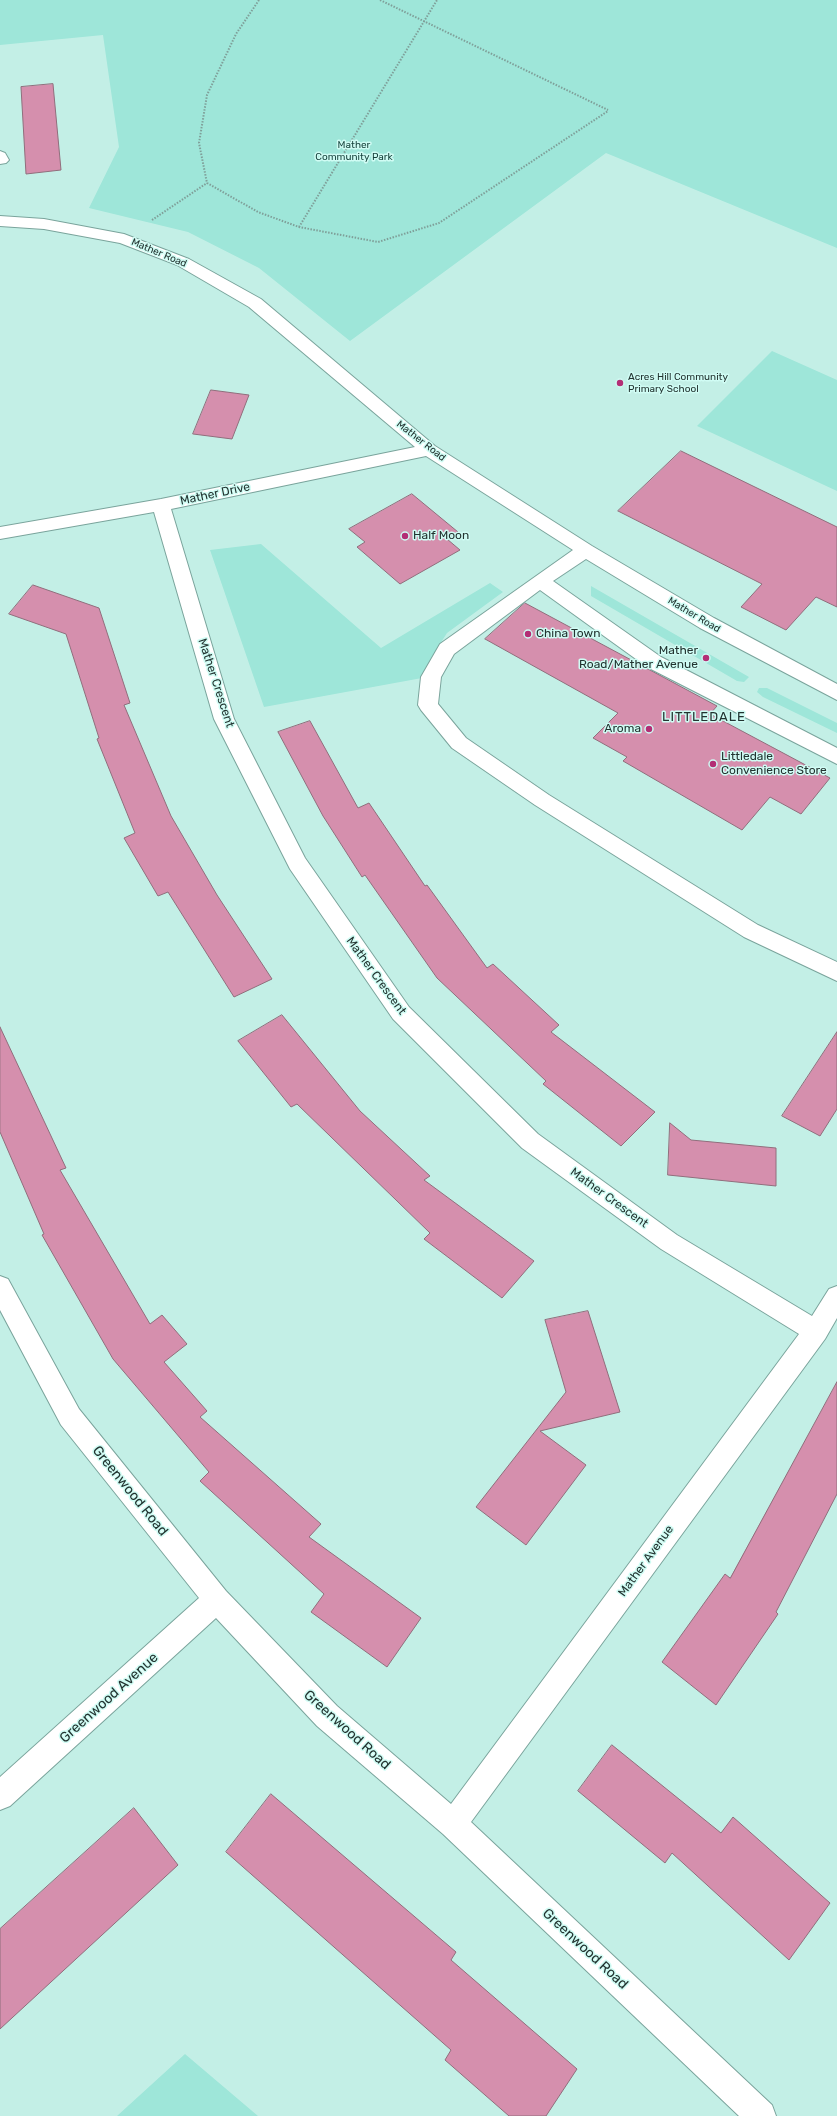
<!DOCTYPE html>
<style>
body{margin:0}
canvas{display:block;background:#c3efe6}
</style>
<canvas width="837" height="2116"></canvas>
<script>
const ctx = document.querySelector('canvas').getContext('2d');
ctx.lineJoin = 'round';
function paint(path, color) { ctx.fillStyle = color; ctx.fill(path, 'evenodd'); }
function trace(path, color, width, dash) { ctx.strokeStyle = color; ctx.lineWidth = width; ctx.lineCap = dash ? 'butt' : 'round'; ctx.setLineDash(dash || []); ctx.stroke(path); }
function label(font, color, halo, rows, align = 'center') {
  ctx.font = font + ' Rubik,sans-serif'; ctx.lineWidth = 3; ctx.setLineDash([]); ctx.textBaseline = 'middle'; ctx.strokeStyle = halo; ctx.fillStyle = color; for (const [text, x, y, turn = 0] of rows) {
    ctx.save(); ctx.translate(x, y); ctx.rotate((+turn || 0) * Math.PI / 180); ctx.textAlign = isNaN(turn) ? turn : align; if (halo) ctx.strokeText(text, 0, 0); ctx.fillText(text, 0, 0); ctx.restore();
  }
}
const green = new Path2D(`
 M0 0H837V248L606 153 350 341 259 268 188 232 89 208 119 147 103 35 0 45Z
 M772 351 837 380V491L697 426Z
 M261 544 381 648 490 583 503 592 447 633 431 658 422 678 264 707 210 550Z
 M591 586 749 677 744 682 737 681 591 596Z
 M759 688H767L837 723V733L763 697 757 692Z
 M185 2054 258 2116H117Z`);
const building = new Path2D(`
 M53 84 61 170 26 174 21 87Z
 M211 390 249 395 232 439 193 434Z
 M681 451 837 527V607L816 597 786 630 741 607 762 584 618 511Z
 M412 494 458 532 447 539 460 550 400 584 357 547 365 542 349 529Z
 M33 585 99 608 130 703 124 705 171 816 217 895 272 979 234 997 168 892 158 896 124 838 135 833 97 739 99 738 66 634 9 614Z
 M525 603 717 706 710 714 830 778 801 814 770 797 742 830 623 761 627 757 593 738 618 713 485 639Z
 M310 721 358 808 369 803 425 886 427 885 487 968 493 964 559 1025 551 1032 655 1112 621 1146 543 1084 546 1081 437 978 365 875 362 877 323 816 278 732Z
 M282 1015 360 1111 430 1176 424 1180 534 1261 502 1298 424 1239 430 1233 297 1104 291 1107 238 1041Z
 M0 1027 66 1168 60 1170 150 1324 162 1315 187 1344 164 1362 207 1411 200 1417 321 1524 309 1537 421 1618 387 1667 311 1612 324 1594 200 1481 209 1472 113 1359 42 1235 44 1234 0 1132Z
 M837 1032V1109L820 1136 782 1116Z
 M670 1123 691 1140 776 1148V1186L668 1175Z
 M588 1311 620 1412 540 1431 586 1465 526 1545 476 1507 566 1392 545 1320Z
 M837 1382V1494L776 1612 778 1614 716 1705 662 1662 725 1574 730 1578Z
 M612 1745 721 1833 733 1817 830 1903 789 1960 672 1853 665 1863 578 1791Z
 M271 1794 456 1952 451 1960 577 2069 546 2116H509L445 2060 451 2050 226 1852Z
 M134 1808 178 1865 0 2029V1929Z`);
const path = new Path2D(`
 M259 0 236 34 207 95 199 143 207 183 258 212 299 227 378 242 439 223 608 111
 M380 0 608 110
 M152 220 207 183
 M299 227 437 0`);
const minor = new Path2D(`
 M0 151 5 153 9 160 6 163 0 164Z
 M0 216 44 219 124 234 189 259 261 299 435 446 592 546 714 618 837 684V700L700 628 586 559 553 581 661 657 837 748V764L647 667 540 590 454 654 441 677 438 704 466 738 549 795 758 925 837 962V981L744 937 535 805 452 748 421 710 418 705 421 677 440 644 573 550 426 456 171 509 234 719 305 858 409 1007 538 1134 677 1235 812 1316 829 1289 837 1286V1318L825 1339 471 1822 772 2105 776 2116H739L443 1834 317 1726 216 1618 10 1806 0 1810V1777L199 1598 61 1425 0 1310V1276L8 1279 79 1409 226 1591 337 1706 451 1804 799 1334 661 1249 522 1148 393 1019 290 869 214 719 154 512 0 539V527L161 499 415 447 249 307 177 265 120 243 44 229 0 226Z`);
const markers = [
 [620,383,4,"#b32e75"],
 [405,536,4,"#b32e75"],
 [528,634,4,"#b32e75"],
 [706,658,4,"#b32e75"],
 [649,729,4,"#b32e75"],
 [713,764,4,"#b32e75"]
];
const farParknames = [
 ["Mather",354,145],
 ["Community Park",354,157]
];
const farStreetnames = [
 ["Mather Road",159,253,23],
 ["Mather Road",421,441,38],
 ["Mather Road",694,615,31]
];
const farPoinames = [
 ["Acres Hill Community",628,377],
 ["Primary School",628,389]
];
const streetNames = [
 ["Mather Drive",215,494,-12],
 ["Mather Crescent",216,683,72],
 ["Mather Crescent",376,976,54],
 ["Mather Crescent",609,1198,36],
 ["Mather Avenue",646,1561,-54]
];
const poiNames = [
 ["Half Moon",413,536],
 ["China Town",536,634],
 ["Mather",698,651,"right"],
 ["Road/Mather Avenue",698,665,"right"],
 ["Aroma",641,729,"right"],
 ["Littledale",721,757],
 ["Convenience Store",721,771]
];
const neighbourhoodNames = [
 ["LITTLEDALE",704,717]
];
const nearStreetnames = [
 ["Greenwood Road",130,1491,51],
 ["Greenwood Avenue",109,1698,-42],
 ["Greenwood Road",347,1730,42],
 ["Greenwood Road",585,1949,43]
];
paint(green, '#9ee6d9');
paint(building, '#d58fad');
trace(building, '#906e7c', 1);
trace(minor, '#7aa49c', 2);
trace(path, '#7f9f99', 2, [1.5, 1.5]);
paint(minor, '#fff');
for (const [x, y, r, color] of markers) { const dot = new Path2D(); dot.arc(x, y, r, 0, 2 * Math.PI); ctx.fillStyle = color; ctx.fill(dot); trace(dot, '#d0fcf4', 1.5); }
label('10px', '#133f39', '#d0fcf4', farParknames);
label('10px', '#223330', '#d0fcf4', farStreetnames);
label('10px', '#223330', '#d0fcf4', farPoinames, 'left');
label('12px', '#223330', '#d0fcf4', streetNames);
label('12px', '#223330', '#d0fcf4', poiNames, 'left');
ctx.letterSpacing = '1px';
label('13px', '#223330', '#d0fcf4', neighbourhoodNames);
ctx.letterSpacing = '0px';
label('14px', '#223330', '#d0fcf4', nearStreetnames);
</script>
